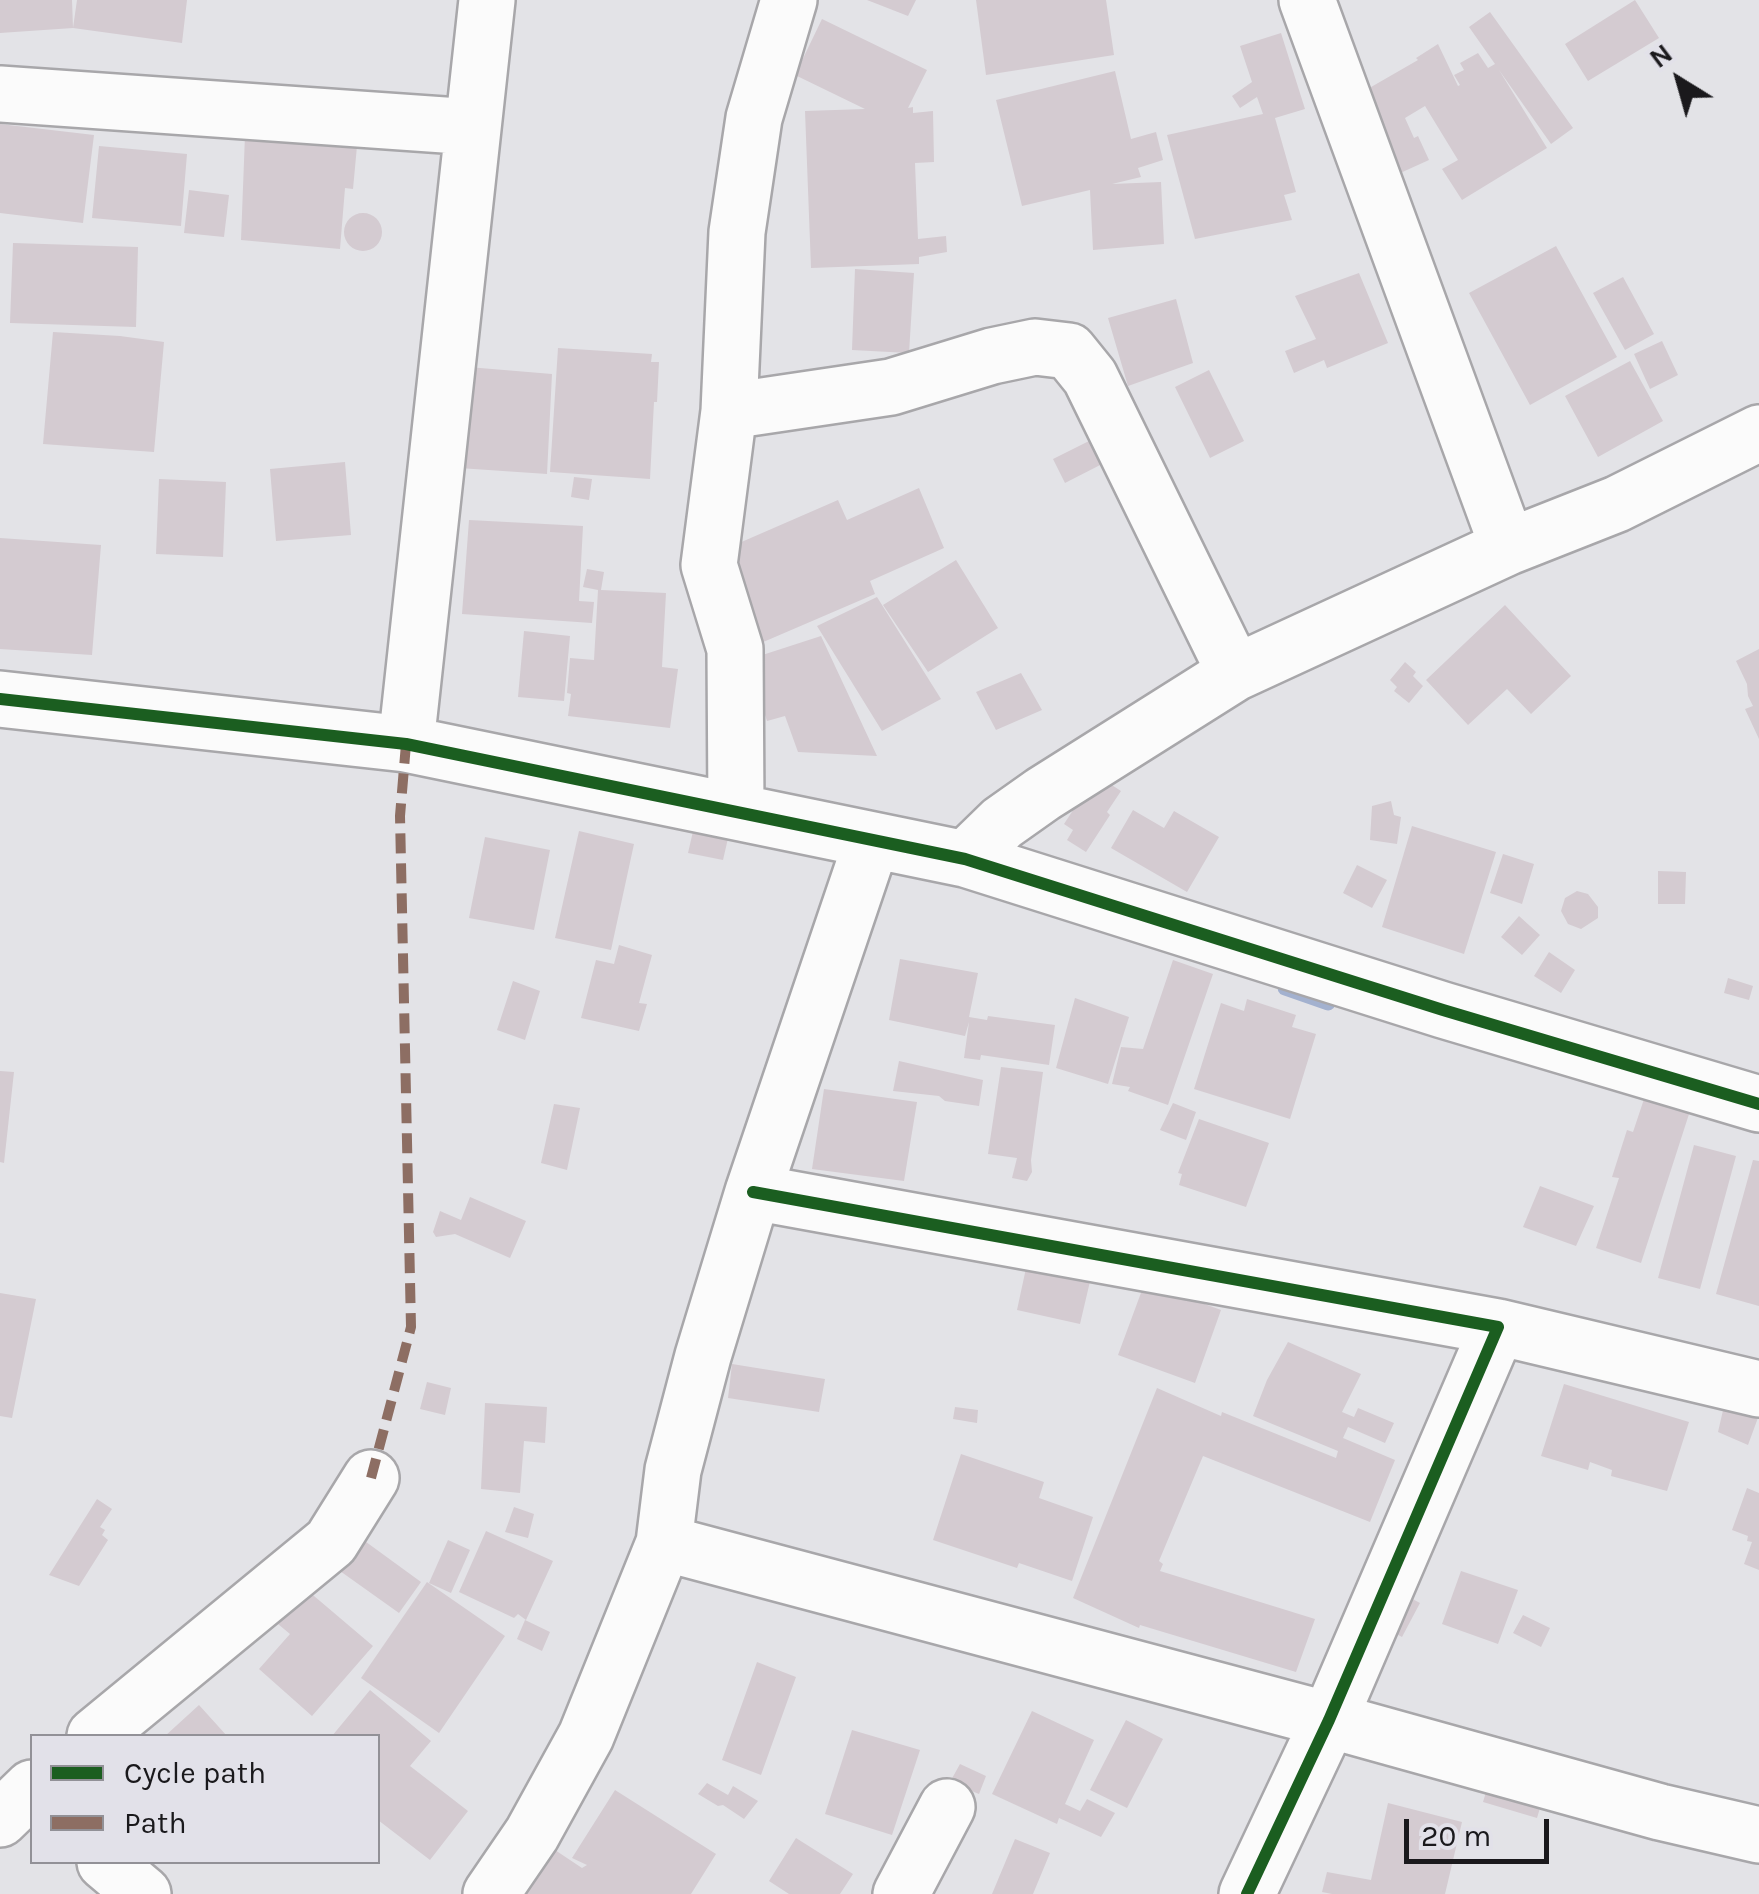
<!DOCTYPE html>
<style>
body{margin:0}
#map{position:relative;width:1759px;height:1894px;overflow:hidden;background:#e3e3e7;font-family:Karla,sans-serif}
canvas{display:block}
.legend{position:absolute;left:30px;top:1734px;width:350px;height:130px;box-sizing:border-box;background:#e2e1e9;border:2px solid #929197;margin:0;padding:12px 18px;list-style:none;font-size:30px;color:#1a191c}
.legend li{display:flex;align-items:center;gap:20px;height:50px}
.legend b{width:50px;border:2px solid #929197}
.north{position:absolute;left:1629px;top:30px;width:100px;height:100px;-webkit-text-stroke:8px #e2e1e9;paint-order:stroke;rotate:323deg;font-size:28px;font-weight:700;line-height:40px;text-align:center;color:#1a191c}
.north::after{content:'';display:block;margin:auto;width:35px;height:45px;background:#1a191c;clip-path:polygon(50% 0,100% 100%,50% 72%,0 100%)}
.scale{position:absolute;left:1404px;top:1819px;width:145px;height:45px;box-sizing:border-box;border:5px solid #1a191c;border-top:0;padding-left:12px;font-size:30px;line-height:35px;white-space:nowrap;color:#1a191c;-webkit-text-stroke:8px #e2e1e9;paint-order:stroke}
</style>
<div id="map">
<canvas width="1759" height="1894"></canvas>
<ul class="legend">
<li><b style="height:12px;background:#1b5e20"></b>Cycle path</li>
<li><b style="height:12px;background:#8d6e63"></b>Path</li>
</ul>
<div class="north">N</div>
<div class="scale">20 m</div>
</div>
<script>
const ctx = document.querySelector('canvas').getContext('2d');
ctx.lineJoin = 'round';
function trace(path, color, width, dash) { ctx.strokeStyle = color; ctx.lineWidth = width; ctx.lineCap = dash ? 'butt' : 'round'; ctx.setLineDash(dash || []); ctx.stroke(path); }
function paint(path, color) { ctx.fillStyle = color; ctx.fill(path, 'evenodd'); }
const stream = new Path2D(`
 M1285 988 1328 1003`);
const building = new Path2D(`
 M0 0H72L73 28 0 33Z
 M77 0H187L182 43 73 28Z
 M867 0H916L908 16Z
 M976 0H1106L1114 55 986 75Z
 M1635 0 1659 38 1588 81 1565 44Z
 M1490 12 1573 128 1551 144 1499 70 1547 148 1462 200 1442 169 1458 160 1425 106 1405 118 1414 138 1418 136 1429 160 1387 179 1352 98 1418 60 1416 58 1438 44 1458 86 1460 85 1454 75 1464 70 1460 63 1478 53 1488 68 1495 64 1469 27Z
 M822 19 927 70 908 108 913 107V113L933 111 934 162 915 163 918 239 946 236 947 252 919 257V264L811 268 805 111 865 109 795 75Z
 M1281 33 1305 109 1275 118 1296 192 1284 195 1292 220 1195 239 1167 135 1263 114 1257 97 1240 108 1232 96 1252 82 1240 46Z
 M1115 71 1131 139 1156 132 1163 160 1138 168 1141 177 1112 184 1161 182 1164 244 1093 250 1090 190 1022 206 996 100Z
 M0 124 94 135 83 223 0 213Z
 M245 135 357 146 353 189 345 188 340 249 241 240Z
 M99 146 187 154 181 226 92 218Z
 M189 190 229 195 224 237 184 233Z
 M344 232a19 19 0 1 1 38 0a19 19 0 1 1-38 0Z
 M13 243 138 247 136 327 10 323Z
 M1556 246 1617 357 1530 405 1469 293Z
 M855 269 914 273 909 353 852 350Z
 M1359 273 1388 343 1327 368 1324 360 1294 373 1285 351 1316 339 1295 296Z
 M1623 277 1654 334 1625 350 1593 293Z
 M1176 299 1193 363 1128 386 1108 318Z
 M53 332 120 336 164 342 154 452 43 444Z
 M1662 341 1678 375 1650 389 1634 354Z
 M558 348 652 354 651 362H659L657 402H654L650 479 550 472Z
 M1630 361 1663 421 1598 457 1565 396Z
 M468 367 552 374 547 474 459 468Z
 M1209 370 1244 441 1210 458 1175 387Z
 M1095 438 1106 462 1065 483 1053 459Z
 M345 462 351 535 276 541 270 469Z
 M574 477 592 479 589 500 571 497Z
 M159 479 226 482 223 557 156 554Z
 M919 488 944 548 870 581 875 594 754 646 724 575 739 568 730 547 838 500 847 520Z
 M469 520 583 526 579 601 594 602 592 623 462 614Z
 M0 538 101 545 92 655 0 649Z
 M956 560 998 628 928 672 883 605Z
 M587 569 604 572 601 590 666 593 662 667 678 669 670 728 568 716 571 694 567 693 570 658 594 660 598 590 583 587Z
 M877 597 941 699 882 731 817 626Z
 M1505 605 1571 676 1531 714 1507 689 1468 725 1426 680Z
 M524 631 570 636 564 701 518 697Z
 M821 636 877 756 798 752 785 716 767 721 747 660Z
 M1759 649V739L1745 709 1753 706 1748 696 1747 684 1736 661Z
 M1405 662 1416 672 1413 676 1423 686 1409 703 1394 691 1397 687 1390 680Z
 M1021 673 1042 710 996 730 976 692Z
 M1098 776 1121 791 1107 812 1110 815 1086 852 1067 840 1073 830 1064 824 1081 798Z
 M1391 801 1394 815 1401 817 1397 844 1370 840 1372 806Z
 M1133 810 1164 828 1174 811 1219 837 1187 892 1111 848Z
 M1412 826 1496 852 1464 954 1382 927Z
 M694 827 729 834 723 860 688 853Z
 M579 831 634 844 611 950 555 938Z
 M485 837 550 850 534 930 469 918Z
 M1503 854 1534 864 1522 904 1490 893Z
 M1357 865 1387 880 1372 908 1343 893Z
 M1658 871 1686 872 1685 904H1658Z
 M1577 891 1588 894 1598 907V918L1581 929 1568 924 1561 911 1565 898Z
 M1519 916 1540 935 1522 955 1501 937Z
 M619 945 652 955 639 1003 647 1004 639 1031 581 1018 596 960 614 964Z
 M1549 952 1575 970 1561 993 1534 976Z
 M900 959 978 973 969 1017 987 1020 988 1016 1055 1025 1049 1065 981 1055 980 1060 964 1058 969 1022 965 1036 889 1020Z
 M1173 960 1213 974 1168 1105 1128 1091 1130 1087 1112 1084 1121 1047 1143 1049Z
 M1728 978 1753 986 1749 1000 1724 993Z
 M513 981 540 991 525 1040 497 1030Z
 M1075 998 1129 1017 1108 1084 1056 1068Z
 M1247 999 1296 1015 1292 1027 1316 1034 1290 1119 1194 1089 1221 1003 1244 1011Z
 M899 1061 983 1080 979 1106 945 1101 939 1096 893 1091Z
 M1001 1067 1043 1072 1031 1160 1032 1172 1027 1181 1012 1178 1017 1158 988 1154Z
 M0 1071 14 1072 4 1163 0 1162Z
 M824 1089 917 1102 904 1181 812 1169Z
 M1645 1096 1689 1114 1641 1263 1596 1248 1619 1178 1612 1177 1627 1130 1633 1132Z
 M1173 1103 1196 1112 1186 1140 1160 1130Z
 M554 1104 580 1108 567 1170 541 1163Z
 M1199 1119 1269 1143 1246 1207 1179 1185 1182 1174 1178 1173Z
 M1694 1145 1736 1156 1700 1289 1658 1278Z
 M1753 1160 1759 1161V1306L1716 1294Z
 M1540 1186 1594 1206 1576 1246 1523 1227Z
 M470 1197 526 1221 510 1258 455 1234 436 1237 433 1232 440 1211 461 1220Z
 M1031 1245 1095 1260 1080 1324 1017 1310Z
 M1145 1282 1221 1310 1195 1383 1118 1355Z
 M0 1293 36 1299 12 1418 0 1416Z
 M1288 1342 1361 1374 1342 1412 1354 1417 1358 1408 1394 1423 1385 1443 1348 1427 1343 1438 1395 1460 1370 1522 1203 1456 1159 1561 1163 1564 1160 1571 1315 1619 1296 1672 1140 1625 1139 1628 1073 1598 1157 1388 1221 1416 1222 1412 1336 1458 1338 1451 1253 1416 1267 1380Z
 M732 1364 825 1379 819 1412 728 1398Z
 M427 1382 451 1388 445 1415 420 1409Z
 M1564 1384 1689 1422 1667 1491 1611 1476 1612 1470 1590 1462 1588 1470 1541 1456Z
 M1727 1393 1759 1415 1748 1445 1718 1432Z
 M485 1403 547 1407 545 1443 524 1441 520 1493 481 1489Z
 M955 1407 978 1410 977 1423 953 1419Z
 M961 1454 1044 1482 1039 1498 1093 1517 1072 1581 1019 1563 1017 1568 933 1540Z
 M1747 1488 1759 1493V1570L1744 1564 1752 1542 1747 1541 1748 1536 1732 1530Z
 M97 1499 112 1509 100 1527 105 1530 102 1535 108 1540 79 1586 49 1575Z
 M514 1507 534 1514 528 1538 505 1532Z
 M486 1531 553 1561 526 1620 518 1614 514 1618 459 1592Z
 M362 1539 421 1582 399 1613 340 1571Z
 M448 1540 470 1550 451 1593 429 1583Z
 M1461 1571 1518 1590 1498 1644 1442 1624Z
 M427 1582 505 1636 439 1733 361 1678Z
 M307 1590 373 1646 312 1716 259 1669 290 1634 278 1624Z
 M1403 1594 1420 1603 1402 1637 1385 1628Z
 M1523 1615 1550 1628 1541 1647 1513 1633Z
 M525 1620 550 1632 542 1651 517 1639Z
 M757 1662 796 1677 761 1775 722 1760Z
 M370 1690 431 1741 410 1766 468 1811 430 1860 378 1820V1736H332Z
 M199 1705 227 1736H165Z
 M1032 1711 1094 1740 1065 1804 1080 1811 1087 1799 1115 1813 1101 1837 1059 1818 1057 1824 992 1794Z
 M1126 1720 1163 1739 1127 1808 1090 1790Z
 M852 1730 920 1750 892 1835 825 1814Z
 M960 1764 986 1776 979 1794 950 1782Z
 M1489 1782 1543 1798 1537 1818 1483 1802Z
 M707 1783 728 1795 733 1786 758 1801 744 1819 723 1805 718 1806 698 1794Z
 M615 1790 716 1854 691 1894H513L546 1844 582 1868 587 1865 572 1858Z
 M1388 1803 1462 1822 1445 1894H1332L1322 1892 1327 1872 1371 1880Z
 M796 1838 853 1874 840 1894H789L769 1881Z
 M1015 1839 1050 1853 1033 1894H992Z`);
const minor = new Path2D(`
 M1307 0 1508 547
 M0 94 473 127
 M729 411 891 387 992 356 1035 347 1069 351 1090 377 1235 673
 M0 699 406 744 965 859 1443 1010 1759 1104
 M406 744 487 0
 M736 810 735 649 709 565 729 411 737 232 754 118 789 0
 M965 859 1002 823 1043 794 1235 673 1508 547 1617 504 1759 433
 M753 1192 1498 1327 1329 1720 1247 1894
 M1498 1327 1759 1389
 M664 1543 1329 1720 1660 1812 1759 1835
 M95 1736 331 1542 371 1478
 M0 1819 32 1788
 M105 1862 143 1894
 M491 1894 532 1834 586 1736 664 1543 673 1470 703 1356 753 1192 872 841
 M901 1894 947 1807`);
const quiet = new Path2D(`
 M371 1478 411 1327 400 816 406 744`);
const cycleway = new Path2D(`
 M0 699 406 744 965 859 1443 1010 1759 1104
 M753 1192 1498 1327 1329 1720 1247 1894`);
trace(stream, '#a3b1cf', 15);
paint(building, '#d4cbd1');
trace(minor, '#a8a7aa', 60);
trace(minor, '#fbfbfb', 55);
trace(quiet, '#8d6e63', 10, [20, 10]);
trace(cycleway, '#1b5e20', 12);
</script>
